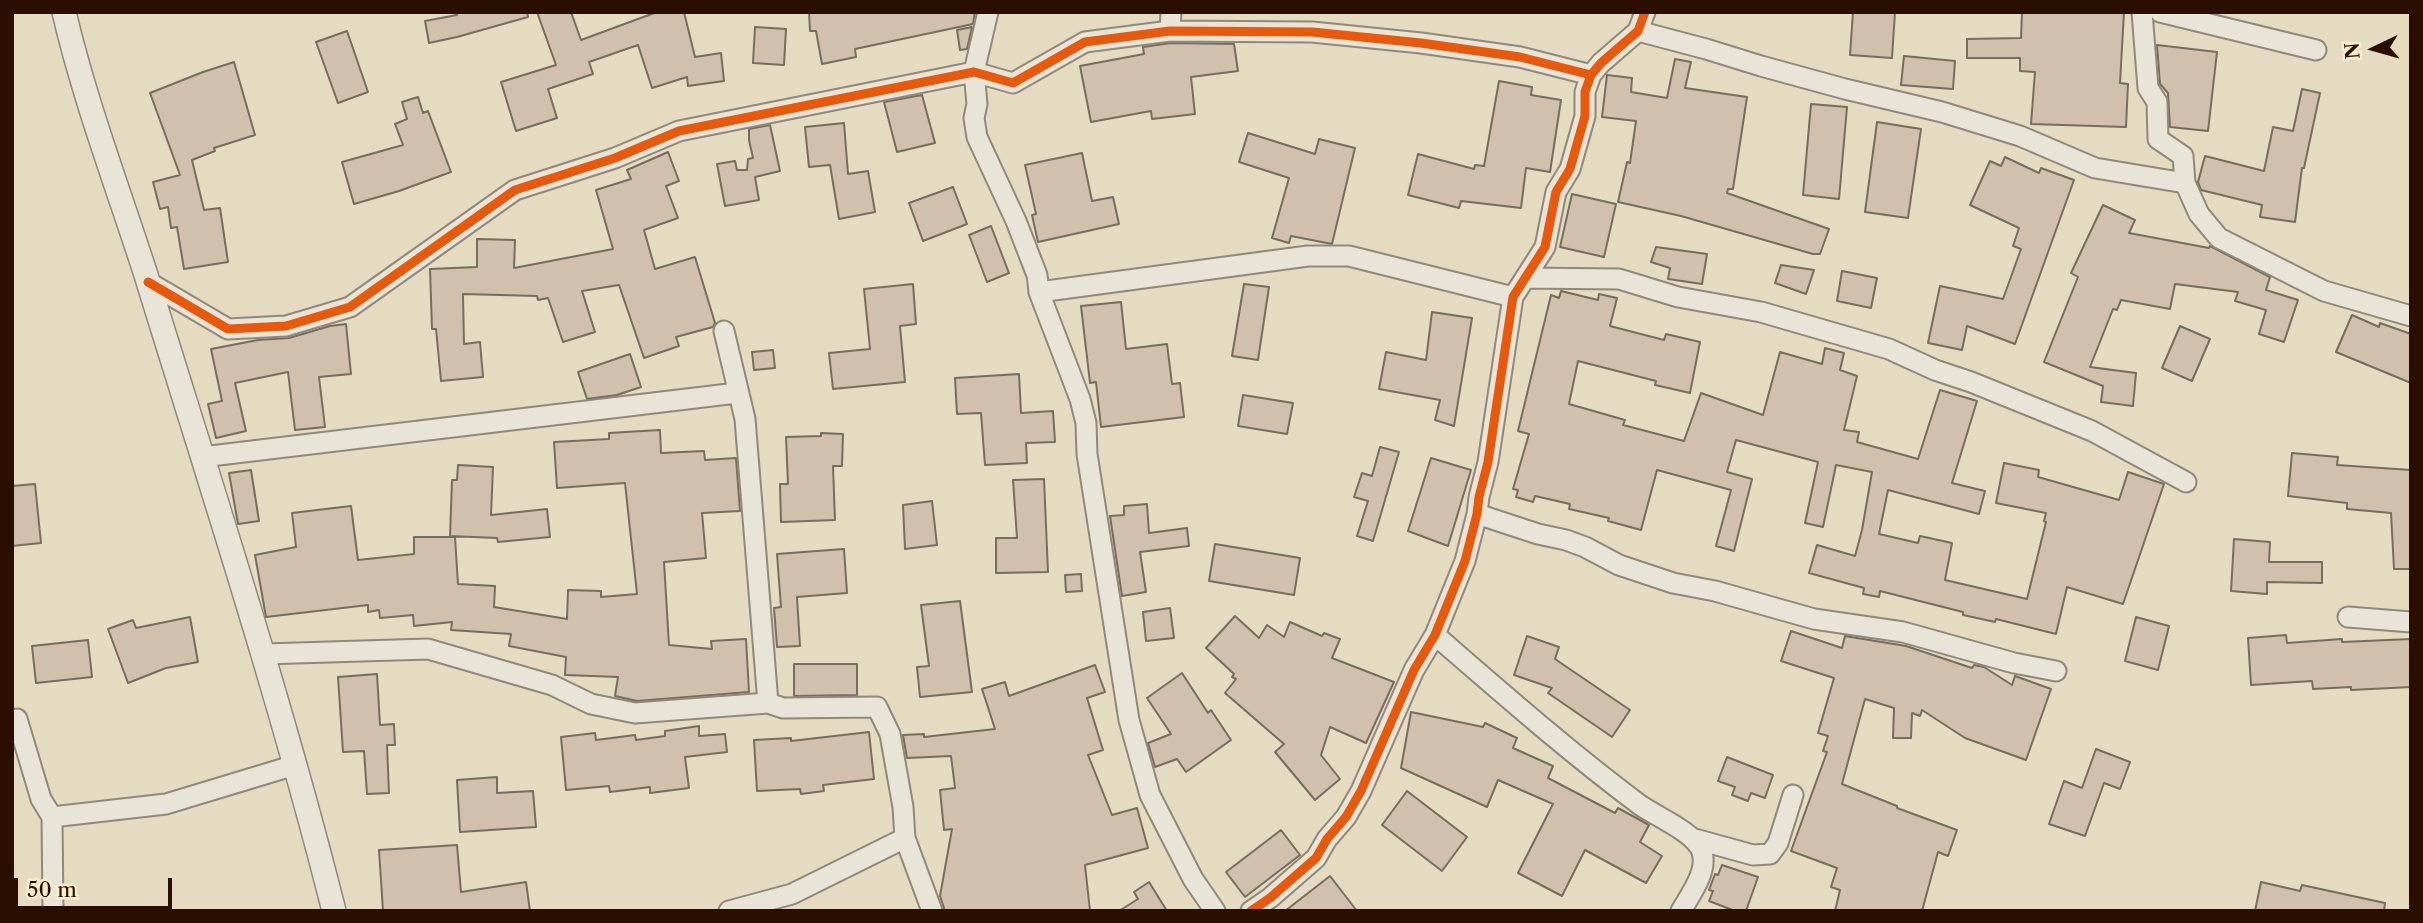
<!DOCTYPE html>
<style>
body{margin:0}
#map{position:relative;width:2423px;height:923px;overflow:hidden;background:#e4dbc1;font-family:"Libre Caslon Text",serif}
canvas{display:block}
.frame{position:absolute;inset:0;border:14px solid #2a0f00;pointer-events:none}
.north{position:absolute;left:2339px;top:14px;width:70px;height:70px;-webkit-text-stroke:5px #f7eccd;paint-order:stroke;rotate:265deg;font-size:19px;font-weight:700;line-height:28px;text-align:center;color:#2a0f00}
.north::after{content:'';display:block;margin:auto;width:24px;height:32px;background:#2a0f00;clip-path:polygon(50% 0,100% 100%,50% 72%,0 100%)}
.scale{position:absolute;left:14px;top:878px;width:158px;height:32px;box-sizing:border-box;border:4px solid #2a0f00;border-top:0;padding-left:9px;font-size:21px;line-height:24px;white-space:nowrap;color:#2a0f00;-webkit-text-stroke:5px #f7eccd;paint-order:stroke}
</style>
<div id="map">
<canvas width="2423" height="923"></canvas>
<div class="frame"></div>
<div class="north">N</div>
<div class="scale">50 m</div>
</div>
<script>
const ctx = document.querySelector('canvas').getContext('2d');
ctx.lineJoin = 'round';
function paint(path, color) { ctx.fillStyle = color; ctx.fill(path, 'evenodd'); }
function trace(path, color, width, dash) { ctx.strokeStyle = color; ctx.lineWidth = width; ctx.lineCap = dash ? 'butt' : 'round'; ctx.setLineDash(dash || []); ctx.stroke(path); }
const building = new Path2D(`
 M456 12H527L528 17 457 37 429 43 425 21 457 15Z
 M537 12H571L581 40 657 12H684L695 57 721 53 724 81 688 86 687 77 652 88 638 45 589 62 593 74 548 89 557 118 516 131 501 82 556 65Z
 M809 12H975L973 24 855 49 856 57 822 64 816 31H810Z
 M1853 12H1895L1892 58 1850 55Z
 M2022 12H2124L2120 83 2128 84 2126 127 2031 124 2035 72 2020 71V58H1967V39L2021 38Z
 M755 27 786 29 784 65 753 63Z
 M972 27 967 49 960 50 957 30Z
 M347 31 368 92 338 103 316 42Z
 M1171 43 1234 44 1238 71 1191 77 1195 114 1152 119 1151 111 1091 122 1080 66 1144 54 1143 47Z
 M2157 45 2217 52 2208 131 2170 127 2168 93 2160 84Z
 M1904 56 1955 61 1953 89 1901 85Z
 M1675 59 1691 62 1685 88 1747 97 1733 189H1728L1727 193 1829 229 1820 254H1813L1681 216 1618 202 1627 162 1630 163 1636 121 1602 117 1607 75 1632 78 1631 92 1667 98Z
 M234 62 255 135 214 148 215 151 192 160 204 210 220 208 228 262 184 269 177 227 171 228 168 207 160 209 153 182 180 175 150 93 203 72Z
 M1499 81 1532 87 1531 95 1561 100 1550 172 1526 168 1521 208 1461 201 1459 208 1408 195 1418 154 1474 169 1475 165 1484 166Z
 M2302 89 2320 93 2304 168H2302L2295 222 2260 217 2262 205 2201 190 2198 182 2205 156 2264 171 2273 127 2293 131Z
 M922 95 935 143 897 152 884 102Z
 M418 97 423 113 428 111 451 172 399 191 354 204 342 162 403 145 395 124 407 119 402 102Z
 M1811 104 1847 107 1839 199 1803 195Z
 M1877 122 1921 129 1908 218 1865 212Z
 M844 123 848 174 868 171 875 212 839 219 830 165 809 167 805 127Z
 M770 125 780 171 755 177 759 200 725 206 717 164 735 161 737 170H747L748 159 753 158 749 140V129Z
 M1248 133 1315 154 1319 139 1355 148 1332 244 1291 236 1289 243 1272 238 1289 178 1239 162Z
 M668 152 679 181 666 186 678 218 644 230 655 269 695 257 715 323 713 327 676 337 679 346 644 358 619 285 582 291 595 332 563 342 548 298 538 300 537 296 463 294 464 344 480 342 483 377 441 381 436 329H432L430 269 477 267V239L515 240 514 268 613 249 596 190 631 179 627 170Z
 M1082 153 1092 201 1113 197 1119 224 1038 242 1032 215 1036 214 1025 165Z
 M2005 157 2039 173 2041 168 2074 180 2015 344 1967 326 1962 350 1928 343 1940 286 2003 299 2021 249 2013 246 2019 228 1970 205 1990 161 2001 166Z
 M953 187 967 224 923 241 909 203Z
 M1572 194 1616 204 1604 257 1560 247Z
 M2103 205 2135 220 2129 233 2209 248 2210 246 2270 277 2266 290 2298 300 2284 342 2259 334 2266 310 2235 301 2238 292 2175 284 2170 309 2121 300 2117 310 2113 309 2090 367 2136 373 2133 406 2101 402 2103 386 2044 362 2078 277 2071 273Z
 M991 226 1009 273 987 282 969 235Z
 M1656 247 1707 254 1702 284 1668 279 1670 268 1651 262Z
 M1781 265 1814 270 1806 294 1775 283Z
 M1842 271 1877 278 1871 308 1837 301Z
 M913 284 916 324 900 326 905 382 833 389 829 353 870 349 864 289Z
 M1244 284 1269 287 1258 360 1232 356Z
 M1561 291 1598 300 1599 294 1617 298 1610 326 1664 340 1666 334 1700 342 1690 393 1655 385 1656 381 1578 361 1569 404 1625 420 1623 425 1684 441 1701 393 1763 415 1780 352 1822 364 1825 348 1844 353 1840 370 1857 376 1844 430 1859 432 1857 442 1918 459 1940 390 1977 401 1952 483 1985 491 1979 514 1888 490 1879 534 1918 543 1920 536 1952 543 1945 580 2027 599 2046 522 2044 521 2046 513 1996 503 2004 463 2039 470 2038 477 2119 500 2128 472 2164 484 2123 604 2067 587 2056 634 1996 619 1995 622 1963 615V612L1880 591 1879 597 1863 594 1864 588 1809 573 1817 545 1855 556 1862 530 1872 472 1836 465 1823 527 1805 523 1818 462 1736 440 1727 472 1752 479 1734 551 1716 546 1731 490 1657 470 1641 530 1608 521 1609 518 1569 509 1570 504 1535 496 1533 502 1516 497 1518 490 1513 489 1529 434 1518 431 1551 295 1559 298Z
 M1121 302 1126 349 1167 344 1172 384 1180 383 1184 417 1101 427 1096 382 1090 383 1081 306Z
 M1432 312 1472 318 1454 426 1435 420 1440 400 1379 389 1386 352 1426 360Z
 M2352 315 2379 327 2380 323 2411 334V383L2336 352Z
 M346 324 351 374 319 377 325 427 295 430 288 372 235 383 246 431 216 438 208 404 222 401 211 349 258 340 289 338 330 326Z
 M2180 326 2210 339 2192 381 2162 368Z
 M773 350 775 368 754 370 752 352Z
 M630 354 641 387 617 395 587 399 578 372Z
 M1019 374 1021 413 1053 411 1055 442 1026 443 1027 463 985 465 981 413 957 414 955 378Z
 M1243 395 1293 403 1287 434 1238 426Z
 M660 430 661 453 704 451 705 460 736 458 740 511 702 513 706 558 664 562 669 645 712 649 711 641 746 639 749 692 637 701 615 696 618 677 565 675 566 657 509 646 511 634 451 630 452 622 414 626 413 615 380 618 379 610 368 612V605L266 617 255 555 296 547 292 513 351 506 358 560 414 554V537H455L458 584 495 586 494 607 567 619 568 590 601 591V597L637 594 625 483 557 488 554 442 609 439V433Z
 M821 433 843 434 842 466H833L835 520 781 522 780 484H788L786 437 821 436Z
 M1380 447 1399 452 1373 541 1357 536 1368 501 1354 497 1362 473 1372 476Z
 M2292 453 2338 457 2337 465 2411 470V569H2394L2391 513 2347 509V503L2288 496Z
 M1431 458 1471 470 1448 546 1408 531Z
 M458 465 493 467 491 515 547 509 550 537 498 542 497 538 450 536 452 480H457Z
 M251 470 259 521 238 524 229 473Z
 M1044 479 1048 572 996 573V538H1017L1013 480Z
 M35 484 41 543 12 546V486Z
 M932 501 937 545 905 549 903 505Z
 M1147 504 1149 533 1187 528 1189 546 1140 552 1146 592 1122 596 1110 516 1124 515V506Z
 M2234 539 2270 542 2269 562H2322V583L2267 582V594L2231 591Z
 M1215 544 1300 558 1294 595 1209 581Z
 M844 549 847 593 797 597 800 646 777 647 774 608 781 607 777 554Z
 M1081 574 1082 591 1066 592 1065 575Z
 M960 601 972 692 920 697 917 667 929 666 921 605Z
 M1170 608 1174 638 1146 641 1143 612Z
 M1235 616 1259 638 1267 625 1284 637 1290 622 1322 636 1324 633 1340 639 1332 658 1394 682 1366 743 1330 727 1321 755 1340 779 1315 800 1275 752 1284 744 1225 693 1236 679 1232 677 1234 674 1206 648Z
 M190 617 198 662 166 668 128 683 108 629 133 620 136 628Z
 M2136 617 2169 626 2158 670 2125 661Z
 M1791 631 1842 648 1845 636 1906 646 1972 668 1974 665 1984 667 2012 685 2015 676 2051 689 2026 760 1965 738 1922 710 1920 716 1912 713 1911 738H1893L1894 708 1865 699 1842 784 1897 806V808L1957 830 1948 856 1938 852 1922 911H1835L1840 890 1831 887 1837 868 1791 851 1827 752 1823 751 1828 736 1818 733 1834 678 1781 661Z
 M2286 635 2287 643 2342 639V642L2411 639V687L2351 690V687L2313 689 2312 681 2251 685 2248 638Z
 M1527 636 1559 647 1555 659 1630 710 1612 737 1548 693 1552 688 1514 675Z
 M88 640 92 677 36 683 32 646Z
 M794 664H857V695L794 696Z
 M1095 665 1105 692 1087 698 1103 750 1088 755 1112 815 1137 808 1148 848 1085 865 1090 911H945L940 896 952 829 944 830 940 790 955 788 951 756 907 758 903 735 924 734V737L995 729 982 689 1005 682 1009 696Z
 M1182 673 1208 713 1211 710 1231 740 1186 772 1177 759 1155 767 1148 743 1171 734 1147 698Z
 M377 674 380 725 394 724 395 745H387L389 793 367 794 364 751 343 752 338 677Z
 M1411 712 1483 727 1485 723 1517 738 1513 748 1553 766 1548 778 1615 813 1618 808 1649 825 1640 842 1662 856 1646 883 1585 850 1562 896 1518 873 1553 804 1498 780 1487 807 1401 768Z
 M699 726V736L725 734 727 752 685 757 689 788 650 793V787L610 792 609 786 566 790 561 737 595 733 596 740 635 735 636 740 665 736V731Z
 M869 732 874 779 823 785 824 791 801 794 800 789 757 791 754 740 791 738V741Z
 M2096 749 2130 762 2120 789 2104 783 2085 836 2049 824 2064 781 2082 788Z
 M1727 757 1773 775 1765 798 1751 793 1748 801 1732 795 1735 787 1718 781Z
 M497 777V793L533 791 536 827 460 832 457 780Z
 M1407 791 1467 837 1442 871 1382 825Z
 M1281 830 1300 855 1245 897 1226 872Z
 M457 845 461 892 526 882 530 911H383L379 850Z
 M1722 865 1758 877 1746 911H1735L1709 901 1713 891 1709 890 1715 874 1718 875Z
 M1330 876 1357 911H1285Z
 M1149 882 1167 911H1119L1138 899 1134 892Z
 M2261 882 2300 891 2302 885 2385 903 2384 911H2255Z`);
const minor = new Path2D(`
 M988 12 974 72 977 104 974 118 977 137 1016 221 1037 275 1039 292 1080 399 1086 423 1087 454 1129 720 1150 795 1193 879 1215 911
 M2142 12 2148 88 2157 102 2158 139 2183 156 2185 183 2199 214 2219 238 2324 291 2411 316
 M2160 12 2316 50
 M1170 31 1171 12
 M1638 31 1706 49 1761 66 1845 89 1942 112 2020 136 2095 168 2185 183
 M1526 278 1619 279 1678 297 1761 312 1889 349 1935 370 1971 382 2092 431 2186 482
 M148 282 228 329 286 326 350 307 515 190 615 158 679 131 974 72 1013 83 1085 42 1170 31 1312 32 1421 43 1520 57 1591 75
 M1039 292 1308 256H1349L1513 297
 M724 331 745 419 768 703
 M202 457 737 393
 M1477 514 1538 534 1566 540 1585 547 1619 565 1673 583 1715 591 1814 619 1903 632 2014 663 2056 671
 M2348 617 2411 622
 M1435 635C1502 693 1569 752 1640 805 1657 817 1696 833 1702 852 1708 872 1690 895 1681 911
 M263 654 428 649 552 685 591 704 635 713 768 703 783 708 877 707 890 734 903 807 905 838 932 911
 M17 719 41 799 52 817 53 911
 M52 817 166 804 295 765
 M1695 839 1753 855 1770 854 1778 843 1793 795
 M729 911 792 894 905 838
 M1251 911 1270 898 1316 858 1327 839 1346 817 1361 791 1414 670 1435 635 1465 561 1477 514 1479 497 1488 462 1513 297 1545 247 1556 192 1570 169 1585 116V92L1591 75 1601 63 1638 31 1645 12`);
const tertiary = new Path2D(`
 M64 12C85 102 118 188 146 275 211 486 280 697 334 911`);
const cycleway = new Path2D(`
 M148 282 228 329 286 326 350 307 515 190 615 158 679 131 974 72 1013 83 1085 42 1170 31 1312 32 1421 43 1520 57 1591 75
 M1251 911 1270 898 1316 858 1327 839 1346 817 1361 791 1414 670 1435 635 1465 561 1477 514 1479 497 1488 462 1513 297 1545 247 1556 192 1570 169 1585 116V92L1591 75 1601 63 1638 31 1645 12`);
paint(building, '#d0c0ac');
trace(building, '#766d5f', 2);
trace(minor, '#908878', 23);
trace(tertiary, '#908878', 26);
trace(minor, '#e8e4d7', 19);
trace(tertiary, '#e8e4d7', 23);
trace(cycleway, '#e8590c', 9);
</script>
